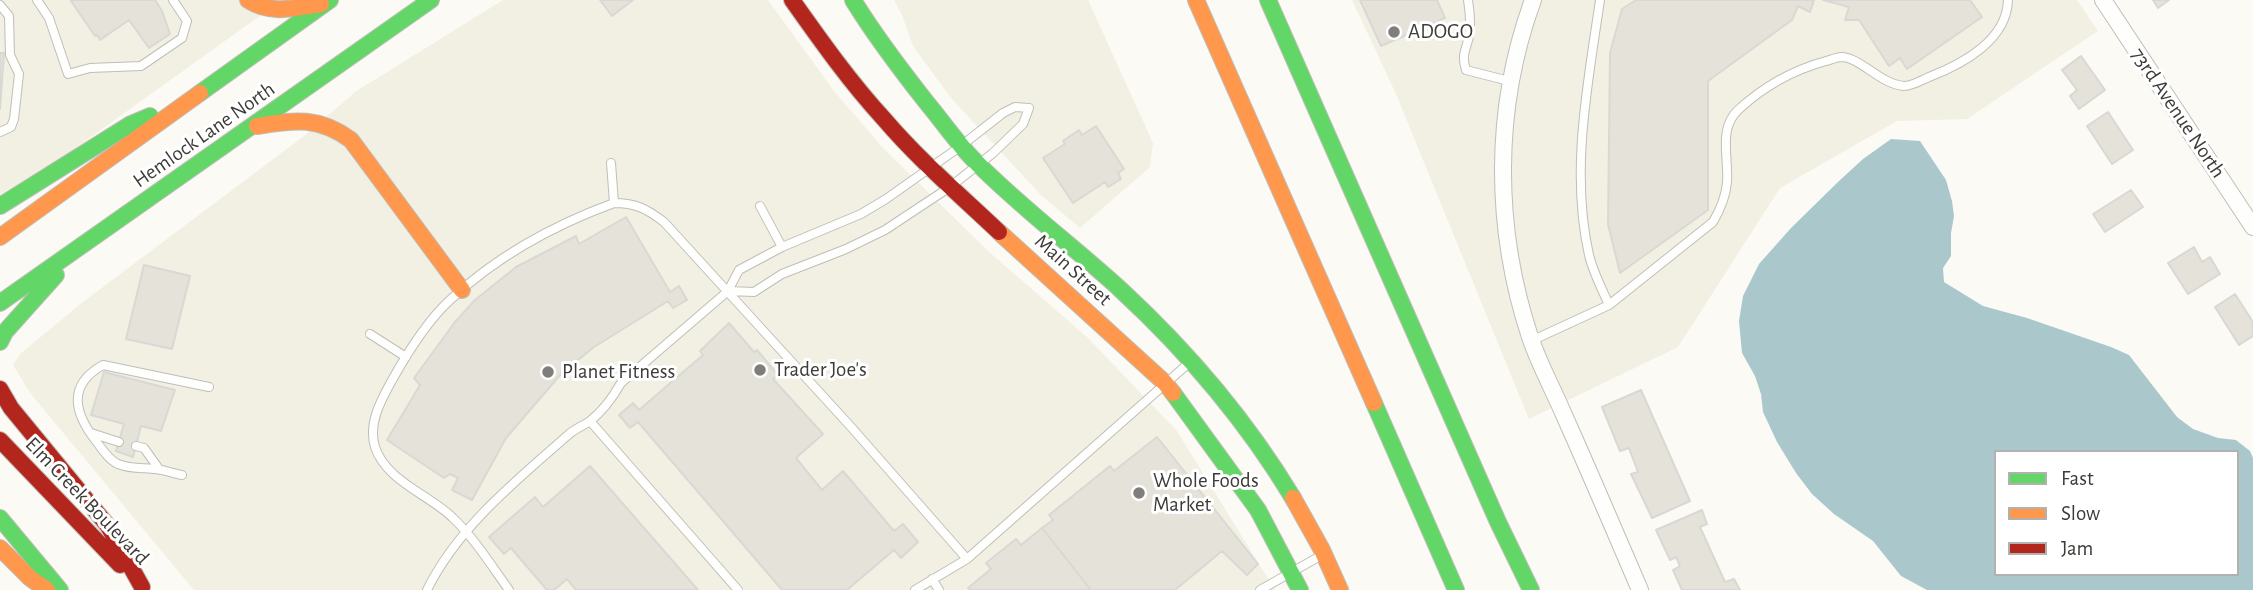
<!DOCTYPE html>
<style>
body{margin:0}
#map{position:relative;width:2253px;height:590px;overflow:hidden;background:#fbfaf4;font-family:"Alegreya Sans",sans-serif}
canvas{display:block}
.legend{position:absolute;left:1994px;top:450px;width:245px;height:126px;box-sizing:border-box;background:#fff;border:2px solid #b1b1af;margin:0;padding:9px 12px;list-style:none;font-size:21px;color:#3d3c38}
.legend li{display:flex;align-items:center;gap:14px;height:35px}
.legend b{width:35px;border:2px solid #b1b1af}
</style>
<div id="map">
<canvas width="2253" height="590"></canvas>
<ul class="legend">
<li><b style="height:9px;background:#63d668"></b>Fast</li>
<li><b style="height:9px;background:#ff974d"></b>Slow</li>
<li><b style="height:9px;background:#b3261e"></b>Jam</li>
</ul>
</div>
<script>
const ctx = document.querySelector('canvas').getContext('2d');
ctx.lineJoin = 'round';
function paint(path, color) { ctx.fillStyle = color; ctx.fill(path, 'evenodd'); }
function trace(path, color, width, dash) { ctx.strokeStyle = color; ctx.lineWidth = width; ctx.lineCap = dash ? 'butt' : 'round'; ctx.setLineDash(dash || []); ctx.stroke(path); }
function label(font, color, halo, rows, align = 'center') {
  ctx.font = font + ' "Alegreya Sans",sans-serif'; ctx.lineWidth = 6; ctx.setLineDash([]); ctx.textBaseline = 'middle'; ctx.strokeStyle = halo; ctx.fillStyle = color; for (const [text, x, y, turn = 0] of rows) {
    ctx.save(); ctx.translate(x, y); ctx.rotate((+turn || 0) * Math.PI / 180); ctx.textAlign = isNaN(turn) ? turn : align; if (halo) ctx.strokeText(text, 0, 0); ctx.fillText(text, 0, 0); ctx.restore();
  }
}
const built = new Path2D(`
 M0 0H282L63 157 0 195Z
 M503 0H768L834 91 883 148 988 251 1088 338 1177 431 1275 590H194L31 394 13 365 20 354 79 305 304 136 355 92Z
 M894 0H1088L1153 143 1150 167 1080 228 1041 195 951 98 913 46 902 15Z
 M1352 0H2077L2098 31 1967 119 1897 121 1780 188 1678 347 1529 419 1396 94Z`);
const water = new Path2D(`
 M1891 139 1920 141 1946 180 1952 201 1954 216 1951 233V256L1943 268 1944 282 1983 306 2027 318 2111 347 2129 355 2177 417 2193 429 2218 438 2236 440 2250 451 2253 458V590H1927L1901 576 1873 541 1834 514 1812 494 1796 473 1777 442 1763 412 1761 394 1755 376 1742 353 1739 321 1743 296 1759 264 1791 228 1839 181 1863 159ZM1996 452H2237V574H1996Z`);
const building = new Path2D(`
 M73 0H155L162 11 170 34 149 48 129 20 100 40 97 35 95 36 71 1Z
 M600 0H633L612 16Z
 M1360 0H1437L1445 18 1381 46Z
 M1636 0H1814L1810 12 1798 6 1792 20 1708 81V210L1620 273 1608 224 1610 53 1622 9Z
 M1823 0H1970L1982 17 1907 69 1900 58 1889 66 1859 20H1845L1849 7Z
 M2153 0H2169L2158 8Z
 M0 53H4L0 109Z
 M2081 56 2105 90 2079 109 2070 96 2077 90 2062 70Z
 M2108 112 2133 150 2112 164 2087 126Z
 M1096 126 1124 169 1118 173 1121 179 1108 187 1105 182 1073 203 1043 158 1065 144 1063 141 1079 130 1082 135Z
 M2131 190 2143 207 2105 232 2093 214Z
 M626 217 670 292 679 286 687 300 673 308 668 301 594 347 561 374 506 438 472 500 452 490 458 478 450 474 444 478 387 440 420 385 414 378 455 322 475 300 516 267 576 236 579 244Z
 M2194 247 2202 262 2210 257 2220 274 2188 294 2168 263Z
 M144 265 190 276 172 349 126 339Z
 M2235 294 2253 322V336L2239 345 2215 307Z
 M729 323 754 352 757 350 778 375 773 379 823 434 796 458 822 490 843 471 894 531 903 524 918 542 901 558 894 550 847 590H782L638 422 630 428 619 415 633 403 639 410 703 355 700 351Z
 M104 372 175 390 161 431 141 426 133 457 116 451 124 424 91 415Z
 M1641 390 1690 501 1652 518 1631 474 1638 472 1629 448 1620 451 1602 407Z
 M1157 437 1258 564 1247 575 1222 551 1175 590H1091L1042 528 1053 520 1049 515 1110 466 1114 471Z
 M590 466 698 590H576L567 579 554 590H547L511 548 504 554 489 537 535 497 543 507Z
 M1702 510 1707 524 1700 527 1725 582 1734 579 1740 590H1682L1673 570 1680 566 1676 557 1670 560 1656 530Z
 M1042 528 1091 590H970L968 588 991 569 986 563 1016 539 1021 545Z`);
const lane = new Path2D(`
 M37 0 49 18 68 74 90 68 141 66 182 38 187 21 173 0
 M1468 0C1470 12 1471 23 1469 36 1466 51 1461 54 1466 70L1509 81
 M0 5 9 16 10 55 19 74 14 119 11 127 0 132
 M1015 107 1029 108 1023 124 993 153 950 187 885 230 846 249 782 274 754 292 728 291 739 270 782 247 861 214 886 199 961 146 1003 113Z
 M611 163 614 203
 M760 206 782 247
 M1609 305 1713 222C1720 210 1726 196 1727 182 1729 158 1718 129 1738 110 1763 87 1793 70 1826 61 1830 60 1837 57 1842 57 1861 58 1880 84 1904 86 1912 86 1922 80 1929 77 1963 64 2007 40 2008 0
 M370 334 406 357
 M1531 341 1609 305C1602 289 1593 272 1589 255 1570 171 1588 83 1600 0
 M590 421 738 590
 M91 433 119 442
 M136 446 144 448 159 469
 M182 475C175 474 168 471 161 470 146 467 133 470 118 464 109 460 102 449 96 441 74 413 67 385 103 365L209 387
 M932 579 939 590
 M427 590C458 527 516 481 568 435 574 429 583 426 590 421 603 411 613 397 621 383L728 291
 M509 590C491 565 475 539 453 518 430 495 386 481 375 447 368 424 380 402 391 382 406 355 427 321 450 300 497 256 554 225 614 203 636 203 647 209 664 222L852 428 967 559
 M915 590 967 559 1190 362
 M1260 590 1322 555`);
const street = new Path2D(`
 M1533 0C1493 109 1494 228 1530 337 1539 364 1553 389 1564 415 1590 473 1615 532 1640 590
 M2103 0 2253 227`);
const fast = new Path2D(`
 M853 0C875 36 901 70 927 103 943 122 957 143 974 160 1020 207 1073 246 1121 290 1187 351 1246 420 1293 498
 M1268 0 1498 522 1531 590
 M200 93 330 0
 M0 206 131 124 150 116
 M0 303 431 0
 M0 342 5 332 56 275
 M1173 393 1258 510 1300 590
 M1374 403 1456 590
 M0 518 60 590`);
const slow = new Path2D(`
 M248 0C271 15 295 8 321 4
 M1196 0 1374 403
 M257 126C295 120 318 116 351 140L462 290
 M999 232 1165 383 1173 393
 M0 237 200 93
 M1293 498 1322 550 1340 590
 M0 548 30 578 47 590`);
const jam = new Path2D(`
 M792 0C821 41 850 82 884 119 919 160 960 195 999 232
 M0 389 11 408 108 526 142 587
 M0 440 120 565`);
const markers = [
 [1394,32,7,"#807e7a"],
 [760,370,7,"#807e7a"],
 [548,372,7,"#807e7a"],
 [1139,493,7,"#807e7a"]
];
const poiNames = [
 ["ADOGO",1408,32],
 ["Trader Joe's",774,370],
 ["Planet Fitness",562,372],
 ["Whole Foods",1153,481],
 ["Market",1153,505]
];
const streetNames = [
 ["73rd Avenue North",2178,113,56],
 ["Hemlock Lane North",204,135,-35],
 ["Main Street",1073,270,42],
 ["Elm Creek Boulevard",87,501,46]
];
paint(built, '#f2f0e3');
paint(water, '#aac8cb');
paint(building, '#e4e2d9');
trace(building, '#d9d8d4', 2);
trace(lane, '#bfbeb9', 10);
trace(street, '#bfbeb9', 18);
trace(fast, '#bfbeb9', 18);
trace(slow, '#bfbeb9', 18);
trace(jam, '#bfbeb9', 18);
trace(lane, '#fefefd', 8);
trace(street, '#fefefd', 16);
trace(fast, '#63d668', 16);
trace(slow, '#ff974d', 16);
trace(jam, '#b3261e', 16);
for (const [x, y, r, color] of markers) { const dot = new Path2D(); dot.arc(x, y, r, 0, 2 * Math.PI); ctx.fillStyle = color; ctx.fill(dot); trace(dot, '#fff', 2.5); }
label('21px', '#3d3c38', '#fff', poiNames, 'left');
label('21px', '#3d3c38', '#fff', streetNames);
</script>
